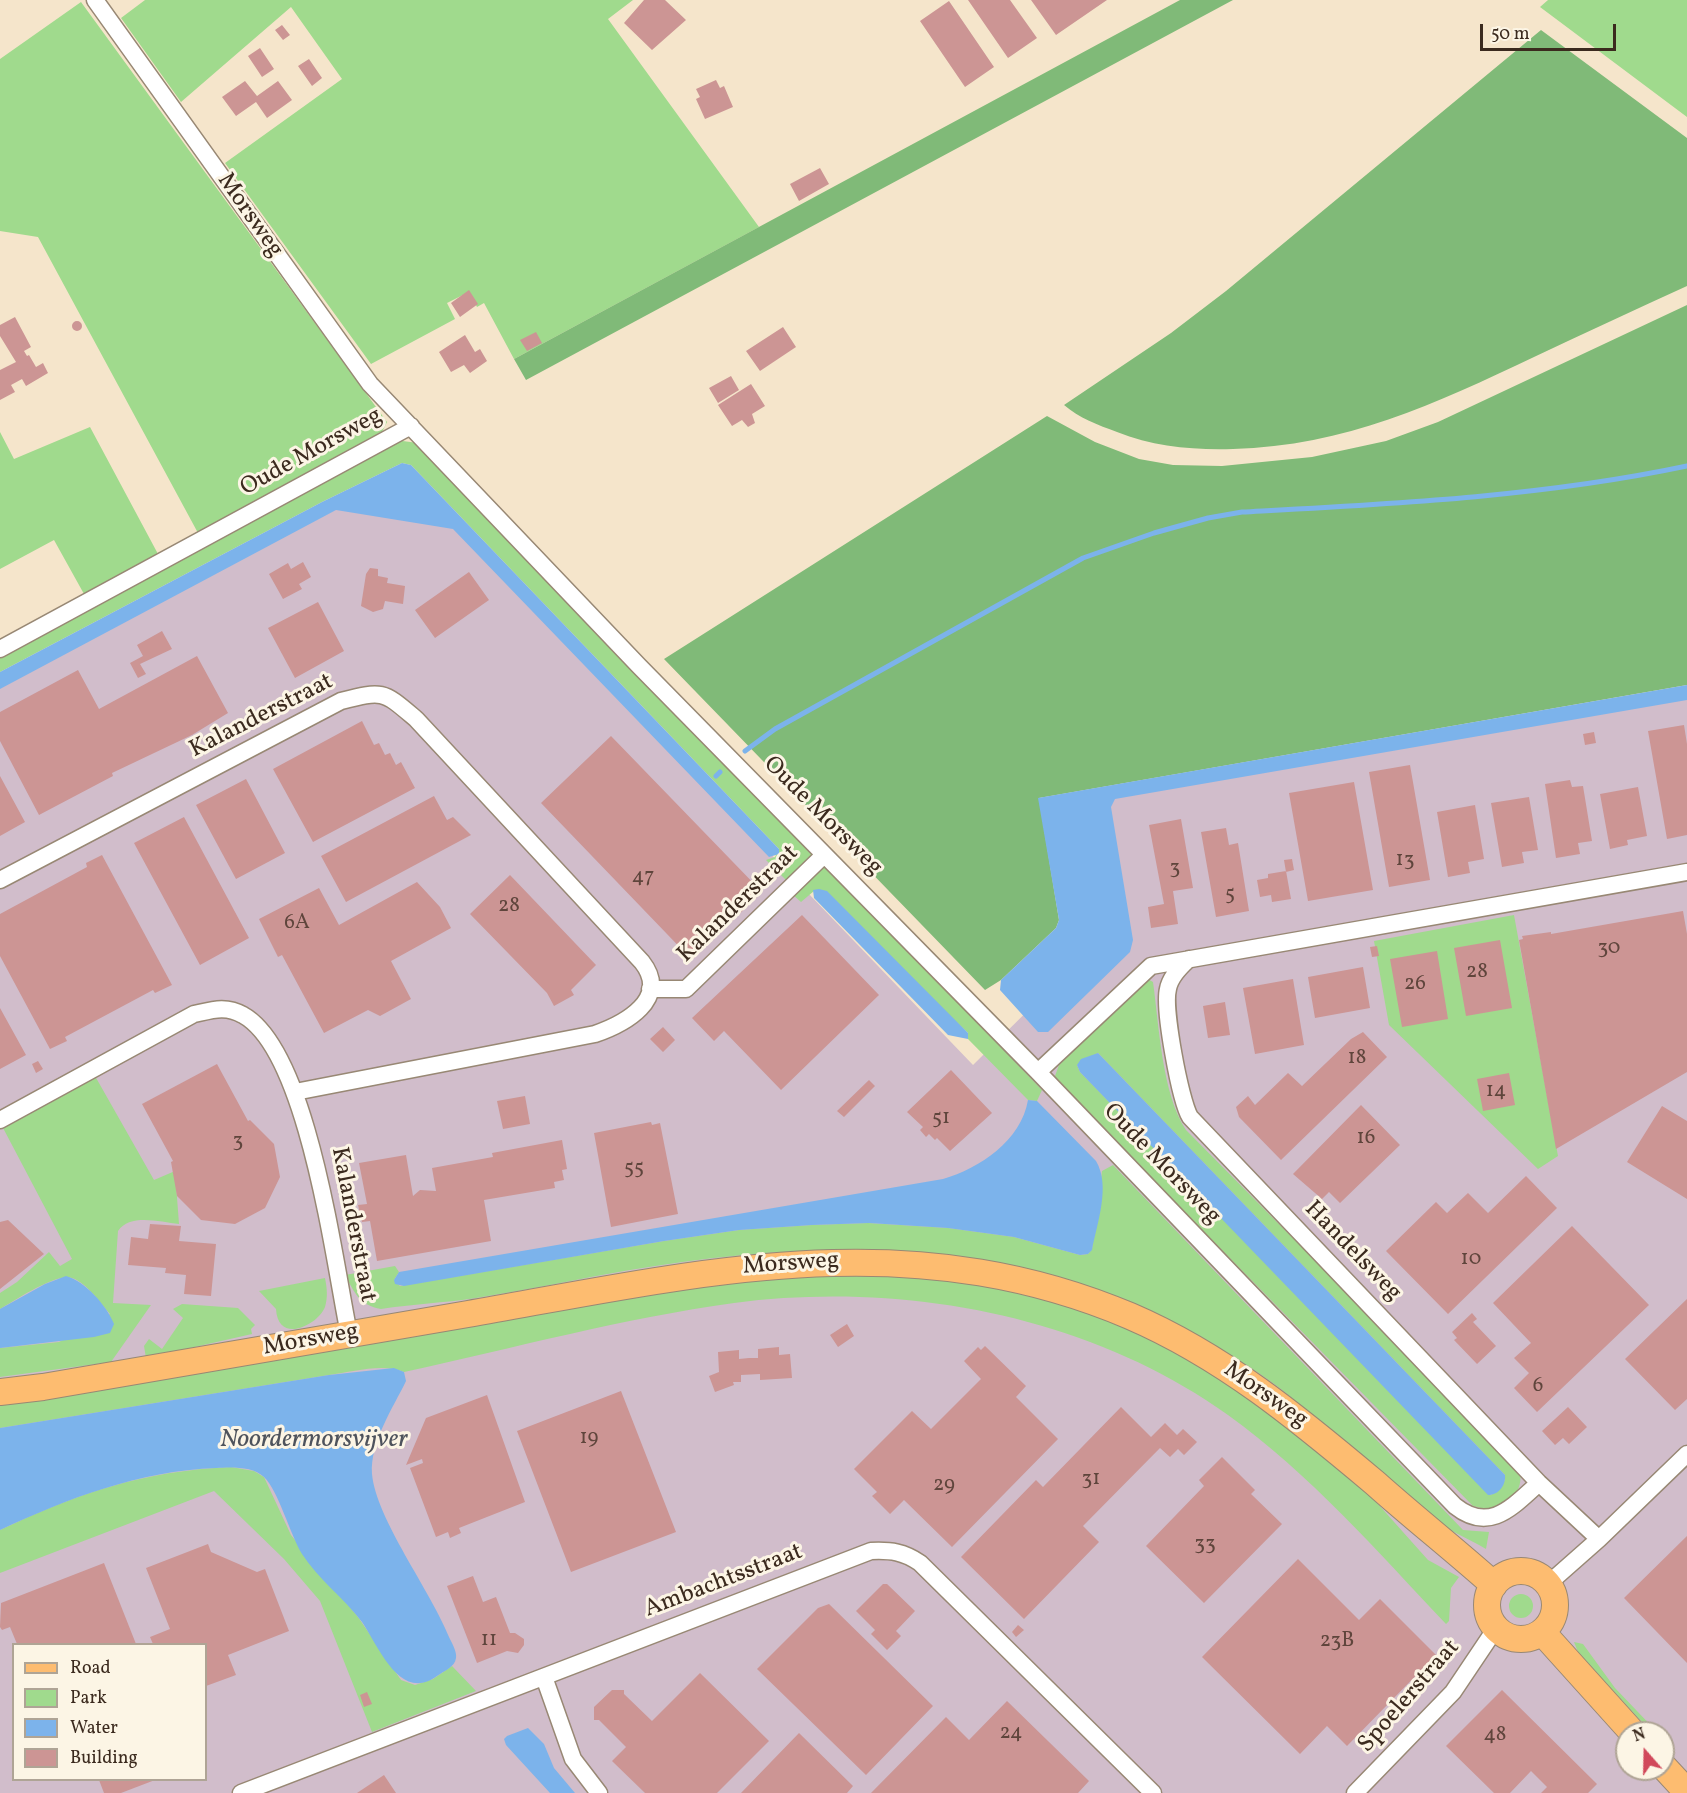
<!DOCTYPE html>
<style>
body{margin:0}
#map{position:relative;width:1687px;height:1793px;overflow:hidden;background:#f5e5cb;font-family:Vollkorn,serif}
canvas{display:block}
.legend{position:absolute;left:12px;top:1643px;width:195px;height:138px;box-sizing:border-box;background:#fcf5e5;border:2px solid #afa495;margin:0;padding:8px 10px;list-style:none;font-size:18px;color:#3b2a1e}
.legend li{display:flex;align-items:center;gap:12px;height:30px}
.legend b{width:30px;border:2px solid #afa495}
.north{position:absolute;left:1615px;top:1721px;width:60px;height:60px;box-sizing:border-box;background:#fcf5e5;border:2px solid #afa495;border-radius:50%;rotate:340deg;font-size:16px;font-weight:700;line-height:24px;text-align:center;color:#3b2a1e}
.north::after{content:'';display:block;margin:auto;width:21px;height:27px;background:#d1495b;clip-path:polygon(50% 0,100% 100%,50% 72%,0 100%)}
.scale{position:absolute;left:1480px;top:24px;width:136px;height:27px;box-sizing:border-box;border:3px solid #3b2a1e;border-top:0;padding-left:8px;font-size:18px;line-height:21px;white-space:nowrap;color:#3b2a1e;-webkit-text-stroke:4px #fcf5e5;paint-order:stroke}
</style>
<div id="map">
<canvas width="1687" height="1793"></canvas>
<ul class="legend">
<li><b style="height:8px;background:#fdbc70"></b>Road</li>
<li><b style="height:16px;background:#a0da8d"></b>Park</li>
<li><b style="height:16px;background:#7cb3eb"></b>Water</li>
<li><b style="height:16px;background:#cc9594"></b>Building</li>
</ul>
<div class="north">N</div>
<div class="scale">50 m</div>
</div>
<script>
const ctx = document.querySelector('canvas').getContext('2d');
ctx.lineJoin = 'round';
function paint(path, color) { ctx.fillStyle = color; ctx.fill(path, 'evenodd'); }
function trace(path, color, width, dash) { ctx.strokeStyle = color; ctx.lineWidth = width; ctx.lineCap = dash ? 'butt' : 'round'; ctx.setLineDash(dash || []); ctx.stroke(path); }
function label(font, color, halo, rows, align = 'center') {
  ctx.font = font + ' Vollkorn,serif'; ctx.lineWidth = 6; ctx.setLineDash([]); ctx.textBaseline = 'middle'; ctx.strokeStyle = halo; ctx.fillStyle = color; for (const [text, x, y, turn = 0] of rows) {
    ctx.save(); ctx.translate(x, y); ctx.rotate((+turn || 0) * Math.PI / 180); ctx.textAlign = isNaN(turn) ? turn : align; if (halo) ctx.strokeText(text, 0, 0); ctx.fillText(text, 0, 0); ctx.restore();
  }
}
const industrial = new Path2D(`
 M405 473 973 1065 1100 939 1074 801 1687 695V1793H0V686ZM14 1644H206V1780H14ZM1627 1733H1663V1769H1627Z`);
const green = new Path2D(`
 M145 0H633L608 19 759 227 514 359 484 303 477 307 469 292 447 303 455 319 371 364 225 163 342 79 291 7 181 102 121 18Z
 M1548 0H1687V117L1540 7Z
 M81 2 387 422 381 434 198 533 38 237 0 231V59Z
 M90 427 158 554 84 594 54 540 0 569V432L14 459Z
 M395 440 418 443 813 852 812 861 789 883 766 860 775 857 779 849 411 465 402 463 322 502 0 672V653Z
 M826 865 1042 1090 1037 1101 1028 1100 968 1039V1033L814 891 801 902 792 894 819 867Z
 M1514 915 1558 1156 1538 1169 1389 1025 1374 941Z
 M1146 978 1153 982C1159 1025 1162 1094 1186 1130L1348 1294 1520 1474C1523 1488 1511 1504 1498 1508 1490 1511 1481 1508 1473 1506L1058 1083 1055 1076 1059 1065ZM1098 1053 1505 1475V1480L1491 1495 1080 1072 1077 1065Z
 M95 1076 154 1180 175 1171 179 1224C160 1222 130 1213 118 1231L113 1303 151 1305 111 1362 0 1377V1348L59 1342 110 1314C100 1303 87 1283 72 1278 57 1272 14 1301 0 1309V1293L17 1282 49 1252 60 1266 72 1259 2 1126Z
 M1113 1165 1463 1530 1489 1532 1486 1549C1469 1539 1449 1531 1434 1519 1382 1481 1337 1434 1287 1394 1264 1375 1238 1360 1212 1345 1029 1236 833 1236 630 1270 578 1279 527 1290 476 1298 444 1303 412 1304 381 1309 360 1305 355 1294 345 1275L395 1266 399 1272 394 1280 400 1286 664 1241 739 1230 812 1225 868 1223 948 1228 1014 1237 1080 1255 1088 1254 1092 1249 1102 1171Z
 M894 1269 1076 1304 1209 1365 1361 1485 1428 1560 1459 1577 1451 1588 1449 1621 1446 1624C1377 1551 1310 1474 1228 1415 1088 1315 903 1281 734 1303 624 1318 514 1348 404 1372 382 1363 353 1372 329 1375L0 1428V1397L619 1292Z
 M325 1278C327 1288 328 1297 325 1307 318 1325 278 1345 276 1309L259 1291Z
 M182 1304 238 1308 255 1325 251 1329 252 1334 146 1358 144 1346 149 1339 162 1349 183 1318 173 1309Z
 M231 1467 254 1471 264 1477 291 1535 358 1617 401 1680 415 1685 433 1679 452 1666 476 1691 372 1732 320 1601 284 1559 214 1491 0 1573V1530C79 1493 142 1471 231 1467Z
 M1509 1606a12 12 0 1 1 24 0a12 12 0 1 1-24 0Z
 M1574 1642 1583 1644 1615 1688 1658 1733H1652L1578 1652Z`);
const forest = new Path2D(`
 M1180 0H1233L526 380 514 359Z
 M1541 30 1687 138V286C1636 309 1585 333 1534 357 1435 404 1345 446 1233 449 1192 450 1154 447 1117 432 1098 425 1079 418 1064 405L1171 333 1226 291Z
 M1687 305V685L1039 798 1059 920 1056 928 1001 980 985 990 664 659 1047 416 1095 442 1139 459 1173 465 1222 466 1312 457 1386 441 1438 422Z`);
const water = new Path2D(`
 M402 463 411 465 779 849V854L769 857 453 529 336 510 0 689V672L322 502Z
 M1687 685V700L1115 799 1111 807 1133 940 1130 952 1048 1032H1038L1000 990 1001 980 1056 928 1059 920 1038 798Z
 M819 889 827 891 968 1033V1039L948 1035 814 898 813 890Z
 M1098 1053 1505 1475C1506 1485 1499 1495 1488 1495L1080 1072 1077 1065 1081 1059Z
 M1028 1100 1037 1101 1096 1161C1111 1186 1097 1223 1092 1250L1088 1254 1080 1255 1014 1237 948 1228 869 1223 812 1225 739 1230 664 1241 404 1286 395 1284 394 1280 399 1272 943 1179C980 1168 1021 1141 1028 1100Z
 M66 1276C85 1281 107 1306 114 1324L110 1333 94 1337 0 1348V1309L45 1284Z
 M394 1368 404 1372 406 1381C393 1408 370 1442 372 1474 376 1519 431 1591 449 1637 452 1643 457 1652 456 1658 455 1667 444 1671 437 1676 400 1703 379 1647 362 1622 344 1598 318 1579 302 1554 290 1534 278 1490 264 1477 253 1466 230 1467 216 1468 139 1471 69 1498 0 1530V1428L329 1375Z
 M528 1728 544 1744 554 1768 575 1793H550L506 1745 504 1739 507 1736Z`);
const stream = new Path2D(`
 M745 751 775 729 1083 558 1154 533 1208 518 1242 512C1390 504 1541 497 1687 466
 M716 776 720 772`);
const building = new Path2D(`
 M644 0H665L686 20 652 50 624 23Z
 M968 0H1010L1037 38 1008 58Z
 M1031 0H1107L1056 35Z
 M949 1 994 67 965 87 920 21Z
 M282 25 290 35 283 40 275 30Z
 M260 48 274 69 262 77 248 56Z
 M309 59 322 78 312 86 298 66Z
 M716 80 720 88 724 86 733 107 705 119 696 99 700 97 696 89Z
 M245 81 257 96 278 81 292 100 267 118 256 102 236 116 222 97Z
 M820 168 829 184 799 201 790 184Z
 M469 290 478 304 460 317 451 303Z
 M15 317 31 347 24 351 27 356 29 355 36 367 43 363 48 373 26 386 22 379 11 385 15 392 0 400V370L16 362 0 336V325Z
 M72 326a5 5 0 1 1 10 0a5 5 0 1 1-10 0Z
 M783 327 796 347 760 371 746 351Z
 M536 332 542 343 527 351 520 340Z
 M465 335 475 352 480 349 487 361 470 373 464 365 451 372 439 352Z
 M731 376 739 390 718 403 709 388Z
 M751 384 765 406 752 414 755 423 748 427 742 420 732 426 718 405Z
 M303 562 311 577 299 584 302 589 283 599 269 574 288 563 291 569Z
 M370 568 378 569V576L388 578 387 583 405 586 403 604 385 601 383 609 373 612 361 606 366 574Z
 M469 572 489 600 435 638 415 610Z
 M318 602 344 651 295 678 268 628Z
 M162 631 172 649 140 664 146 674 138 678 130 663 143 656 137 645Z
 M197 656 228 713 192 735 112 773 113 776 39 815 0 741V712L78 670 99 709Z
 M362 721 374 745 379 743 385 755 390 753 396 765 401 762 415 788 313 842 273 769Z
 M1684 725 1687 744V835L1667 839 1648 731Z
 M1594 732 1596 743 1585 745 1583 734Z
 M611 736 762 892 692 960 541 803Z
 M1410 765 1430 880 1389 887 1369 772Z
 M0 776 25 822 0 836Z
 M246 779 285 853 236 879 196 805Z
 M1570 780 1572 787 1583 786 1592 841 1578 843 1580 854 1556 858 1545 784Z
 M1354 782 1373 890 1308 901 1289 793Z
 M1638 787 1647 836 1627 840 1628 845 1610 849 1600 794Z
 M434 796 447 820 453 817 471 835 346 902 321 856Z
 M1529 797 1538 850 1522 852 1524 863 1502 867 1491 803Z
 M1475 805 1484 859 1468 862 1470 873 1448 877 1437 812Z
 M184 817 249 938 200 965 134 843Z
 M1181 819 1193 888 1173 891 1178 924 1151 928 1148 907 1164 904 1149 825Z
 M1226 828 1229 845 1238 843 1249 911 1216 917 1201 832Z
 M102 855 172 985 155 993 153 990 65 1037 67 1041 50 1049 0 956V914L87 867 86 863Z
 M1292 859 1294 870 1286 872 1284 860Z
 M1286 871 1291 899 1272 902 1271 895 1260 897 1257 880 1268 878V874Z
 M510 875 596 965 571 990 574 995 554 1006 547 993 470 914Z
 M417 882 440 907 451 928 391 961 411 999 380 1016 368 1010 324 1033 282 955 278 957 259 919 319 888 339 925Z
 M1683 911 1687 934V1072L1556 1149 1519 940 1523 939 1522 936 1551 932V934Z
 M802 915 879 995 781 1090 724 1031 714 1041 692 1018Z
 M1500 940 1512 1008 1466 1016 1454 948Z
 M1377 946 1379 956 1372 957 1370 947Z
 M1437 951 1448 1019 1402 1027 1390 959Z
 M1363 967 1370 1008 1315 1018 1308 977Z
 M1293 979 1304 1045 1255 1054 1243 988Z
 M1225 1002 1230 1035 1208 1038 1203 1006Z
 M0 1008 26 1055 0 1069Z
 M663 1027 675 1040 663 1052 650 1039Z
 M1363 1032 1387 1057 1281 1160 1239 1117 1236 1107 1248 1096 1255 1105 1288 1073 1302 1086 1351 1039Z
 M38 1061 43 1069 36 1073 32 1064Z
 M217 1064 248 1121 250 1120 274 1144 280 1177 265 1208 235 1224 201 1220 177 1196 171 1162 173 1161 142 1104Z
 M951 1070 992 1113 950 1151 937 1138 935 1140 929 1134 926 1137 920 1130 923 1127 907 1112Z
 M1509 1073 1515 1105 1483 1111 1477 1079Z
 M869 1080 875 1086 844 1117 837 1111Z
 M525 1096 530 1124 503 1129 497 1101Z
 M1361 1105 1400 1145 1340 1203 1329 1192 1322 1199 1293 1174Z
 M1662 1106 1687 1121V1199L1627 1162Z
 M651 1122 652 1125 660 1123 678 1214 611 1227 594 1133Z
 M562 1140 567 1169 562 1170 564 1180 554 1182 555 1188 484 1200 491 1241 377 1261 370 1221 362 1222 358 1205 367 1204 359 1163 406 1155 413 1196 420 1190 436 1191 432 1168 493 1157 492 1153Z
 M1526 1176 1557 1208 1448 1314 1386 1251 1436 1202 1447 1213 1468 1193 1488 1213Z
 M8 1220 44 1254 0 1289V1222Z
 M150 1224 181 1226 179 1241 216 1244 211 1296 184 1294 186 1275 165 1273 166 1268 128 1265 131 1237 148 1239Z
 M1572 1226 1649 1305 1537 1412 1514 1388 1529 1373 1514 1358 1531 1343 1493 1303Z
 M1687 1299V1399L1675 1410 1625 1359Z
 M1472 1313 1477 1319 1473 1322 1496 1346 1477 1364 1454 1340 1457 1338 1452 1332Z
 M847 1324 854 1336 838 1347 830 1335Z
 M985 1346 1026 1386 1016 1397 1058 1439 952 1547 904 1500 890 1514 872 1496 877 1492 854 1469 912 1411 931 1429 981 1379 964 1361 978 1347 981 1350Z
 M779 1347V1355L790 1354 792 1378 760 1380V1374L741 1375V1382H733L734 1385 715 1392 709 1376 719 1372 718 1352 739 1350V1359L749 1358H758V1349Z
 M621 1391 676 1532 571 1572 517 1431Z
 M487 1395 525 1502 459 1528 461 1533 450 1538 448 1532 436 1537 410 1468 423 1463 422 1459 406 1465 426 1418Z
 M1121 1407 1151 1437 1165 1423 1177 1435 1183 1429 1197 1442 1184 1455 1178 1449 1170 1457 1160 1448 1083 1526 1099 1542 1024 1619 961 1557 1036 1480 1043 1487Z
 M1568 1407 1587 1427 1569 1444 1563 1438 1555 1445 1542 1431Z
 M1222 1457 1255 1490 1251 1494 1282 1524 1204 1603 1146 1546 1204 1486 1199 1480Z
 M1687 1536V1663L1624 1598Z
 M208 1544 211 1552 257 1572 265 1569 289 1631 228 1655 236 1675 206 1686V1644H153L150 1637 170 1629 146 1568Z
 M1298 1559 1359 1620 1380 1599 1436 1655 1347 1746 1327 1726 1300 1754 1202 1657Z
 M104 1563 136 1644H17L10 1627 2 1630 0 1627 1 1603Z
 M473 1576 483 1602 496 1597 510 1633H515L524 1639V1645L518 1653 507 1651 477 1663 447 1586Z
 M883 1584H887L915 1611 896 1631 901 1636 887 1650 871 1634 875 1630 856 1611Z
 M829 1604 933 1706 866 1775 757 1669 818 1608Z
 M1018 1625 1024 1630 1016 1637 1012 1632Z
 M700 1673 769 1741 717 1793H645L612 1761 626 1747 599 1720H594V1707L612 1690H624V1694L652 1721Z
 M1502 1690 1597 1784 1588 1793H1541L1547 1787 1531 1771 1510 1793H1494L1446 1746Z
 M367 1692 372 1704 364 1707 360 1695Z
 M1007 1701 1089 1781 1078 1793H871L946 1717 969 1740Z
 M799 1733 853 1786 847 1793H741Z
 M384 1775 396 1793H357Z
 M99 1780H155L121 1793H104Z`);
const minor = new Path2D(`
 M95 0 370 384 639 666 1038 1072 1455 1506C1490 1534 1513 1506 1539 1483
 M0 649 411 426
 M0 880 341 701C384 690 383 691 416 719L642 962C671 999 624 1024 595 1034L295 1092
 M1189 959C1180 967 1170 977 1168 989 1163 1008 1180 1100 1190 1117L1539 1483 1599 1539
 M650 989H686L824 855
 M1038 1072 1151 966 1687 872
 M0 1120 194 1014C212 1010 226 1005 243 1015 308 1051 334 1261 349 1334
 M1548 1584 1599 1539 1687 1454
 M544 1677 573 1759 599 1793
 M241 1793 871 1551C891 1550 904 1552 920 1563L1153 1793
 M1355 1793 1453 1692 1496 1628`);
const primary = new Path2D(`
 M0 1392 43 1387C185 1363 326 1338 468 1314 696 1274 906 1221 1130 1316 1223 1356 1299 1419 1375 1483 1414 1518 1455 1550 1494 1585
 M1487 1605a34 34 0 1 1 68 0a34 34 0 1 1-68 0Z
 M1542 1632 1633 1733
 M1663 1766 1687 1792`);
const numberNames = [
 ["13",1405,861],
 ["3",1175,869],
 ["47",643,878],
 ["5",1230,895],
 ["28",509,907],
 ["6A",297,924],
 ["30",1609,949],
 ["28",1477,973],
 ["26",1415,985],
 ["18",1357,1059],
 ["14",1496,1092],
 ["51",941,1119],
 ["16",1366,1139],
 ["3",238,1142],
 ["55",634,1169],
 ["10",1471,1260],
 ["6",1538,1387],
 ["19",589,1439],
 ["31",1091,1480],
 ["29",944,1486],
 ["33",1205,1545],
 ["11",489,1641],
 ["23B",1337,1642],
 ["24",1011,1734],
 ["48",1495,1736]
];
const streetNames = [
 ["Morsweg",249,216,55],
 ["Oude Morsweg",312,453,-29],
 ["Kalanderstraat",262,717,-27],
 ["Oude Morsweg",822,817,45],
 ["Kalanderstraat",739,905,-44],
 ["Oude Morsweg",1161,1165,46],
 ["Kalanderstraat",352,1225,79],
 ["Handelsweg",1352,1252,46],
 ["Morsweg",791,1265,-4],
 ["Morsweg",311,1341,-10],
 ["Morsweg",1265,1396,35],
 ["Ambachtsstraat",724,1582,-21],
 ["Spoelerstraat",1410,1697,-49]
];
const waterNames = [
 ["Noordermorsvijver",314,1441]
];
paint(industrial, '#d1bdcb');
paint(green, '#a0da8d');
paint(forest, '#80ba78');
paint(water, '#7cb3eb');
trace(stream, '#7cb3eb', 5);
paint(building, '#cc9594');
trace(minor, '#988874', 19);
trace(primary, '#988874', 28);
trace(minor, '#fff', 16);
trace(primary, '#fdbc70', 26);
label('21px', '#5f453c', null, numberNames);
label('24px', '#3b2a1e', '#fcf5e5', streetNames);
label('italic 26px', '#4e535c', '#fcf5e5', waterNames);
</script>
